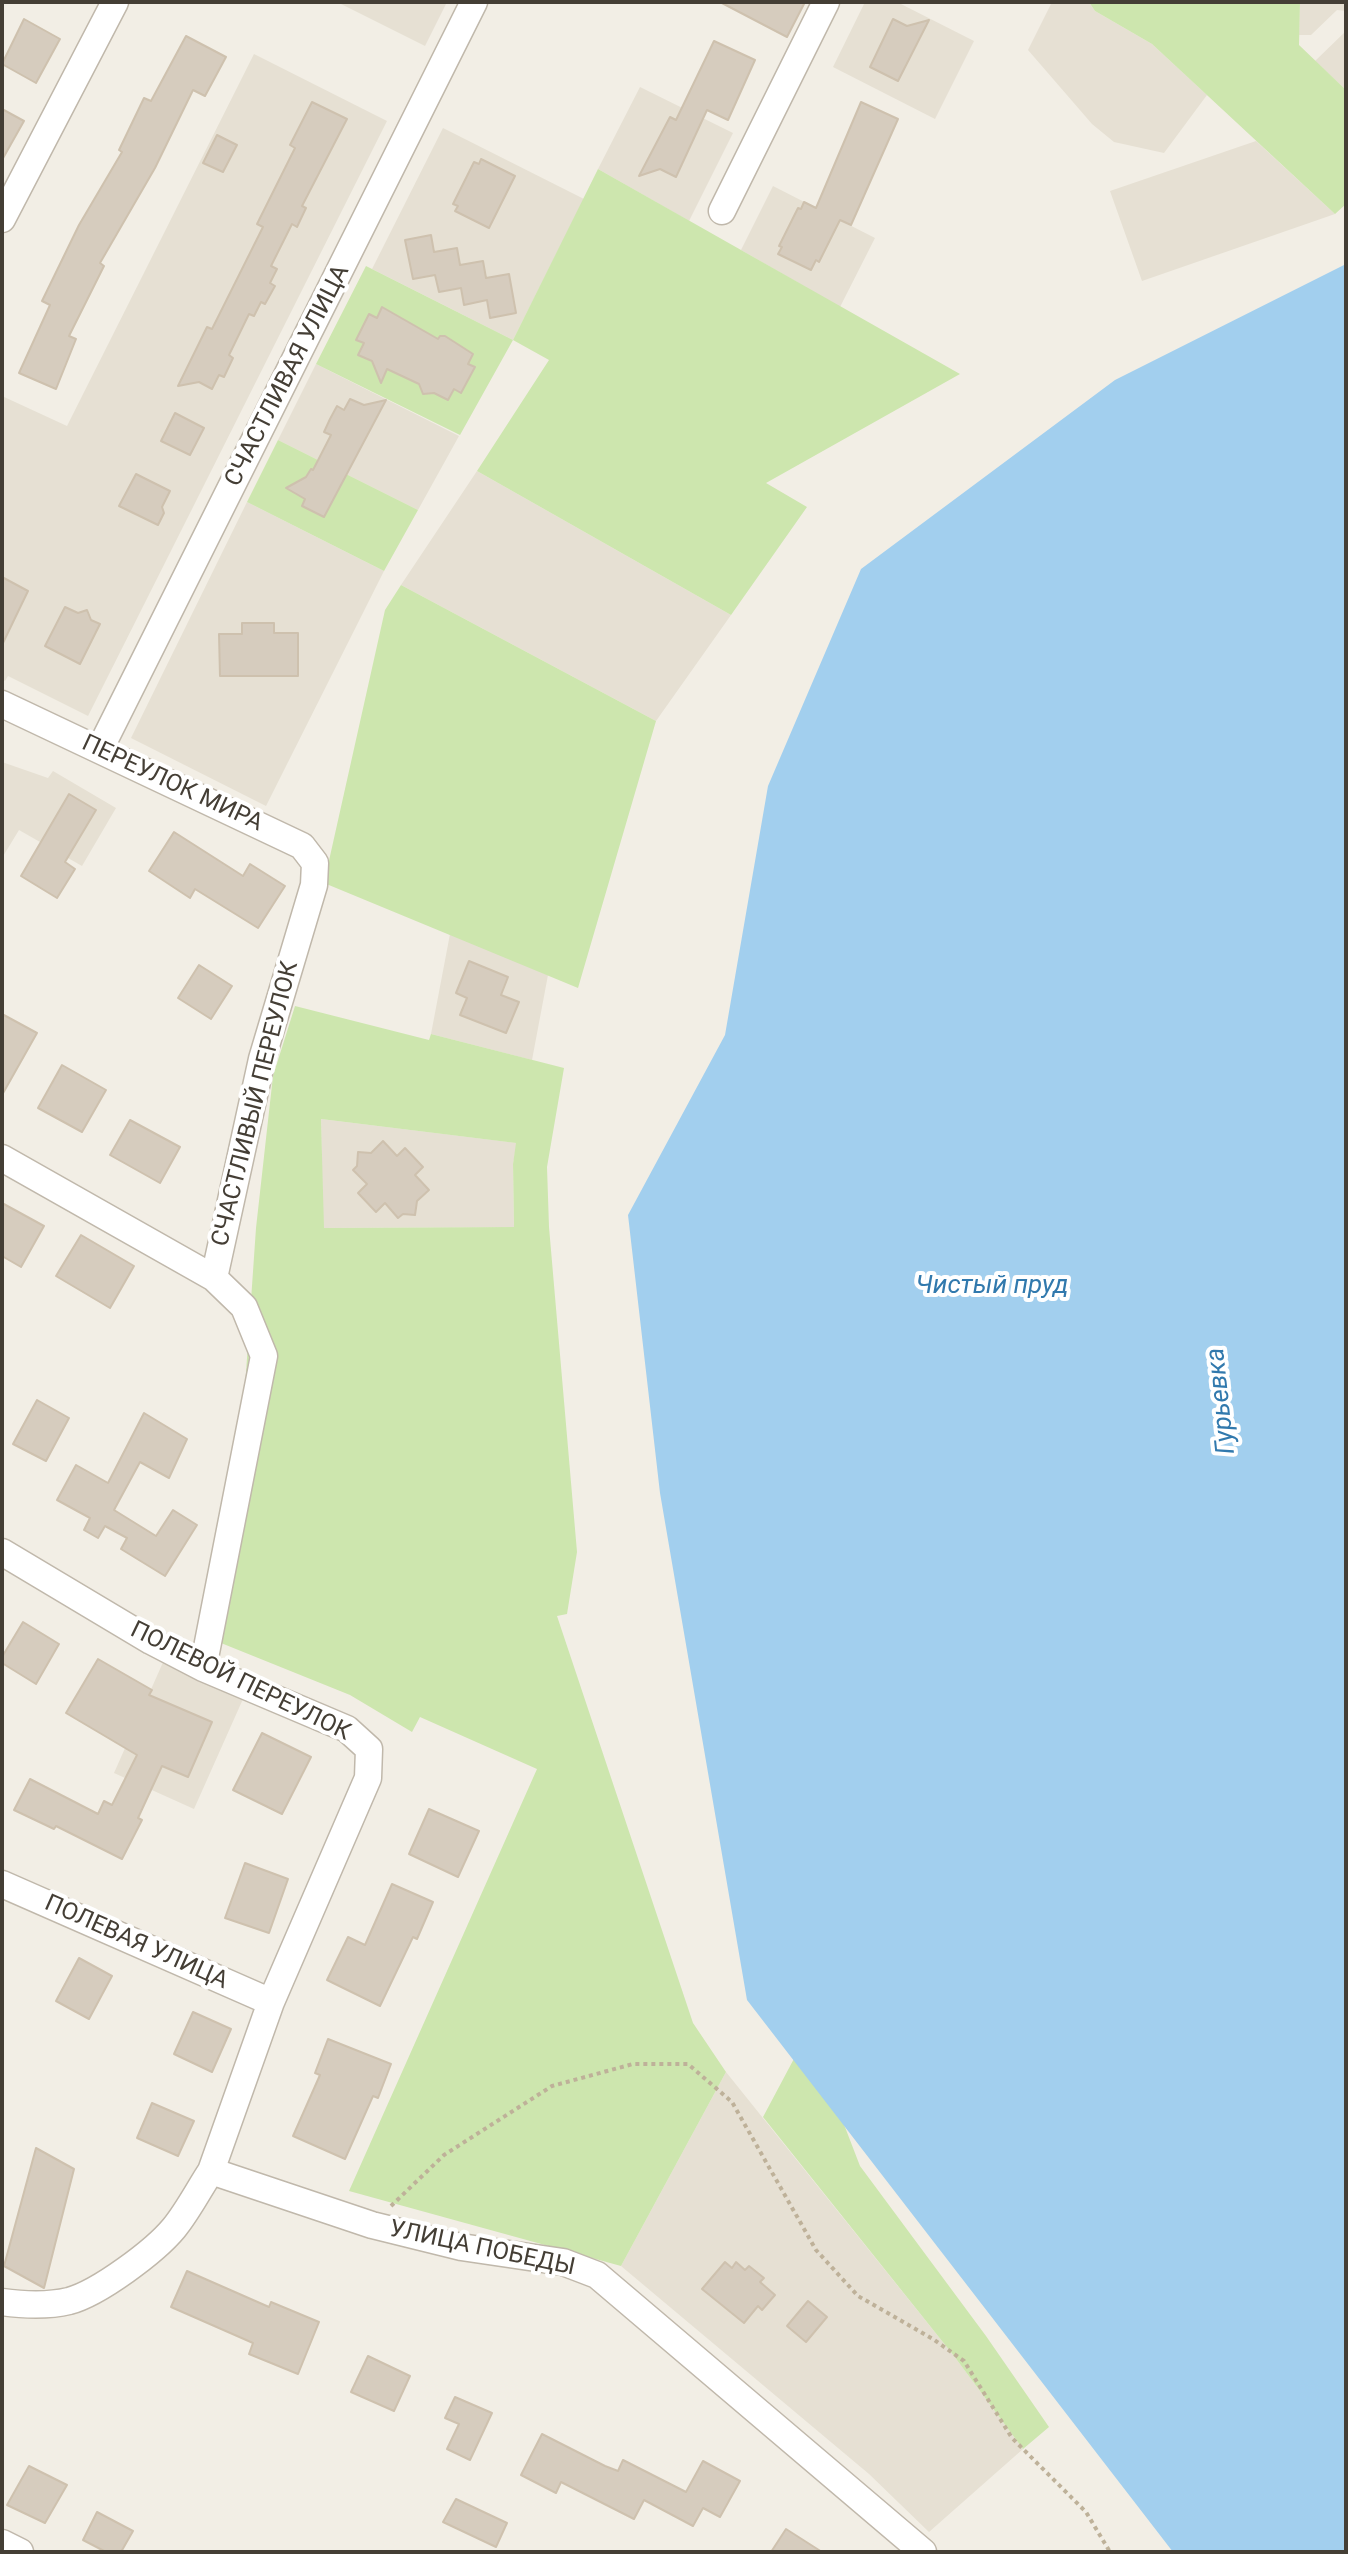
<!DOCTYPE html>
<meta charset="utf-8">
<style>
body{margin:0}
#map{position:relative;width:1348px;height:2554px;overflow:hidden;background:#f2eee5;font-family:Roboto,sans-serif}
canvas{display:block}
.frame{position:absolute;inset:0;border:4px solid #443e35;pointer-events:none}
</style>
<div id="map">
<canvas width="1348" height="2554"></canvas>
<div class="frame"></div>
</div>
<script>
const ctx = document.querySelector('canvas').getContext('2d');
ctx.lineJoin = 'round';
function paint(path, color) { ctx.fillStyle = color; ctx.fill(path, 'evenodd'); }
function trace(path, color, width, dash) { ctx.strokeStyle = color; ctx.lineWidth = width; ctx.lineCap = dash ? 'butt' : 'round'; ctx.setLineDash(dash || []); ctx.stroke(path); }
function label(font, color, halo, rows, align = 'center') {
  ctx.font = font + ' Roboto,sans-serif'; ctx.lineWidth = 8; ctx.setLineDash([]); ctx.textBaseline = 'middle'; ctx.strokeStyle = halo; ctx.fillStyle = color; for (const [text, x, y, turn = 0] of rows) {
    ctx.save(); ctx.translate(x, y); ctx.rotate((+turn || 0) * Math.PI / 180); ctx.textAlign = isNaN(turn) ? turn : align; if (halo) ctx.strokeText(text, 0, 0); ctx.fillText(text, 0, 0); ctx.restore();
  }
}
const residential = new Path2D(`
 M337 2H447L425 46Z
 M865 2H897L974 41 935 119 833 67Z
 M1052 2H1089L1095 11 1152 44 1207 95 1164 153 1114 142 1092 124 1028 50Z
 M1300 2H1346V11L1337 10 1311 35H1299Z
 M1346 31V90L1315 61Z
 M254 54 387 121 88 716 8 676 5 681 2 679V396L67 426Z
 M640 87 733 133 689 221 598 169Z
 M443 128 584 199 513 340 372 269Z
 M1256 141 1335 214 1142 281 1110 191Z
 M773 186 875 238 840 307 741 250Z
 M316 364 459 436 418 510 278 440Z
 M477 471 731 615 656 721 401 585Z
 M247 502 384 571 266 806 131 738Z
 M2 762 48 778 53 771 116 808 82 866 19 830 2 858Z
 M450 934 548 975 532 1060 431 1034Z
 M321 1119 517 1143 513 1164 514 1227 323 1228Z
 M164 1660 247 1690 194 1809 114 1773Z
 M726 2072 954 2356 1023 2449 929 2532 869 2474 621 2266Z`);
const green = new Path2D(`
 M1089 2H1300L1299 45 1346 90V204L1335 214 1152 44 1095 11Z
 M598 169 960 374 766 483 807 507 731 615 477 471 549 360 513 340 460 435 316 364 366 266 513 340Z
 M278 440 418 510 384 571 247 502Z
 M401 585 656 721 578 988 324 883 385 610Z
 M295 1006 429 1040 431 1034 564 1068 547 1167 549 1227 577 1552 567 1614 557 1616 693 2023 726 2072 621 2266 349 2191 537 1769 420 1717 412 1732 350 1695 221 1643 241 1445 256 1228 273 1076ZM321 1119 516 1143 513 1164 514 1227 324 1228Z
 M805 2038 818 2057 860 2166 986 2336 1049 2427 1023 2449 954 2356 763 2117Z`);
const water = new Path2D(`
 M1346 264V2552H1173L747 2000 660 1493 628 1215 725 1035 768 786 861 569 1115 380Z`);
const building = new Path2D(`
 M720 2H805L787 37Z
 M24 19 60 39 36 83 2 64Z
 M893 19 907 26 929 20 898 81 870 67Z
 M186 36 226 57 205 96 193 90 155 168 100 263 104 266 69 336 76 339 56 389 19 373 50 305 42 301 79 225 122 152 119 150 144 98 151 101Z
 M714 41 755 60 728 120 707 110 676 177 660 169 639 176 670 117 676 120Z
 M312 102 347 119 302 206 306 208 297 227 292 224 271 266 277 269 270 283 275 286 265 304 261 302 254 316 249 314 229 355 233 358 224 377 219 375 212 389 199 382 178 386 207 327 212 329 263 227 257 224 295 148 290 145Z
 M861 102 898 119 851 225 840 220 819 262 816 260 811 270 778 254 782 247 779 246 798 208 801 209 804 202 816 208Z
 M2 109 24 121 2 160Z
 M217 135 237 145 223 172 203 163Z
 M481 159 515 176 489 228 455 211 458 206 453 204 474 162 479 164Z
 M431 235 434 252 457 248 460 265 483 261 486 278 509 274 516 313 490 318 487 300 464 305 461 288 439 292 435 275 413 279 405 240Z
 M382 307 438 339 440 336H445L473 354 468 364 475 367 461 393 454 389 448 400 434 393 423 394 419 384 387 369 381 383 372 361 358 355 364 343 356 340 369 314 377 318Z
 M350 399 364 405 386 400 324 517 302 506 305 499 286 488 306 477 311 469 313 470 331 435 324 432 330 419 337 406 344 410Z
 M175 413 204 428 190 455 161 441Z
 M136 474 170 491 162 507 164 513 158 525 119 506Z
 M2 577 28 591 2 645Z
 M65 607 78 613 87 610 91 620 100 624 80 664 45 646Z
 M242 623H274V633H298V676H220L219 634H242Z
 M69 794 96 810 65 862 75 869 57 898 21 876Z
 M174 832 243 876 250 864 285 886 258 928 195 889 190 898 149 871Z
 M469 961 508 977 501 995 519 1002 506 1033 460 1015 467 998 456 993Z
 M199 965 232 986 211 1019 178 998Z
 M2 1014 37 1033 2 1095Z
 M62 1065 106 1090 82 1132 38 1108Z
 M130 1120 180 1147 160 1183 110 1155Z
 M383 1141 397 1156 405 1148 423 1167 415 1175 429 1190 417 1201 415 1215 403 1214 398 1218 385 1203 376 1212 358 1193 367 1184 353 1170 357 1166 358 1152 371 1153Z
 M2 1203 44 1226 21 1267 2 1256Z
 M81 1235 134 1266 110 1308 56 1276Z
 M37 1400 69 1418 46 1461 13 1444Z
 M144 1413 187 1439 169 1478 140 1462 114 1510 156 1536 173 1510 197 1525 165 1576 121 1549 127 1538 105 1526 98 1538 84 1530 90 1518 57 1500 76 1465 108 1483Z
 M23 1622 59 1644 36 1684 2 1663V1657Z
 M98 1659 152 1690 149 1695 212 1722 188 1777 162 1766 138 1818 142 1820 122 1859 56 1826 54 1829 14 1810 30 1779 98 1814 104 1801 112 1805 137 1755 66 1713Z
 M262 1733 311 1757 282 1814 233 1790Z
 M429 1809 479 1831 458 1877 409 1854Z
 M245 1863 288 1879 269 1933 225 1918Z
 M392 1884 433 1902 417 1939 413 1937 380 2006 327 1980 348 1937 365 1945Z
 M79 1958 112 1976 89 2019 56 2001Z
 M193 2012 231 2029 212 2072 174 2054Z
 M328 2039 391 2064 378 2098 373 2096 345 2159 293 2136 320 2075 315 2073Z
 M152 2103 194 2121 178 2156 137 2138Z
 M36 2148 74 2169 44 2288 4 2266Z
 M725 2262 732 2268 736 2262 745 2270 749 2266 764 2278 760 2282 775 2295 762 2310 758 2306 744 2323 702 2289Z
 M187 2271 269 2307 271 2302 319 2322 298 2374 249 2354 253 2343 171 2307Z
 M808 2301 827 2317 806 2342 787 2326Z
 M368 2356 410 2376 394 2411 351 2392Z
 M455 2397 492 2413 470 2460 447 2449 459 2424 445 2418Z
 M542 2434 605 2466 618 2471 623 2460 686 2492 703 2461 740 2481 720 2517 703 2508 693 2526 644 2500 634 2519 561 2482 556 2493 521 2475Z
 M29 2466 67 2485 45 2523 7 2505Z
 M456 2499 507 2523 496 2547 443 2522Z
 M97 2512 133 2531 121 2552H106L83 2540Z
 M786 2529 822 2552H771Z`);
const path = new Path2D(`
 M391 2206 444 2155 552 2086 633 2064H688L732 2102 816 2250 858 2296 933 2339 964 2361 1012 2438 1086 2512 1110 2552`);
const minor = new Path2D(`
 M722 211 826 2
 M2 219 115 2
 M2 704 302 846 315 863 314 885 262 1059 214 1278
 M100 749 474 2
 M2 1158 214 1278 244 1307 264 1356 203 1668
 M2 1552 151 1641 203 1668 347 1729 369 1749 368 1778 271 2002 211 2171
 M2 1884 271 2002
 M2 2302C24 2305 48 2306 69 2301 99 2293 155 2251 174 2228 188 2211 199 2189 211 2171L372 2225 461 2247 563 2262 597 2275 923 2552
 M2 2543 20 2552`);
const streetNames = [
 ["СЧАСТЛИВАЯ УЛИЦА",288,376,-63],
 ["ПЕРЕУЛОК МИРА",172,784,25],
 ["СЧАСТЛИВЫЙ ПЕРЕУЛОК",256,1104,-76],
 ["ПОЛЕВОЙ ПЕРЕУЛОК",240,1682,26],
 ["ПОЛЕВАЯ УЛИЦА",136,1943,24],
 ["УЛИЦА ПОБЕДЫ",482,2249,12]
];
const waterNames = [
 ["Чистый пруд",992,1286],
 ["Гурьевка",1222,1401,-96]
];
paint(residential, '#e6e0d3');
paint(green, '#cde6ae');
paint(water, '#a2cfee');
paint(building, '#d6ccbe');
trace(building, '#cec1ae', 2);
trace(minor, '#c0b8ab', 29);
trace(path, '#beb199', 4, [4, 4]);
trace(minor, '#fff', 26);
label('24px', '#443e35', '#fff', streetNames);
label('italic 26px', '#3179ad', '#fff', waterNames);
</script>
